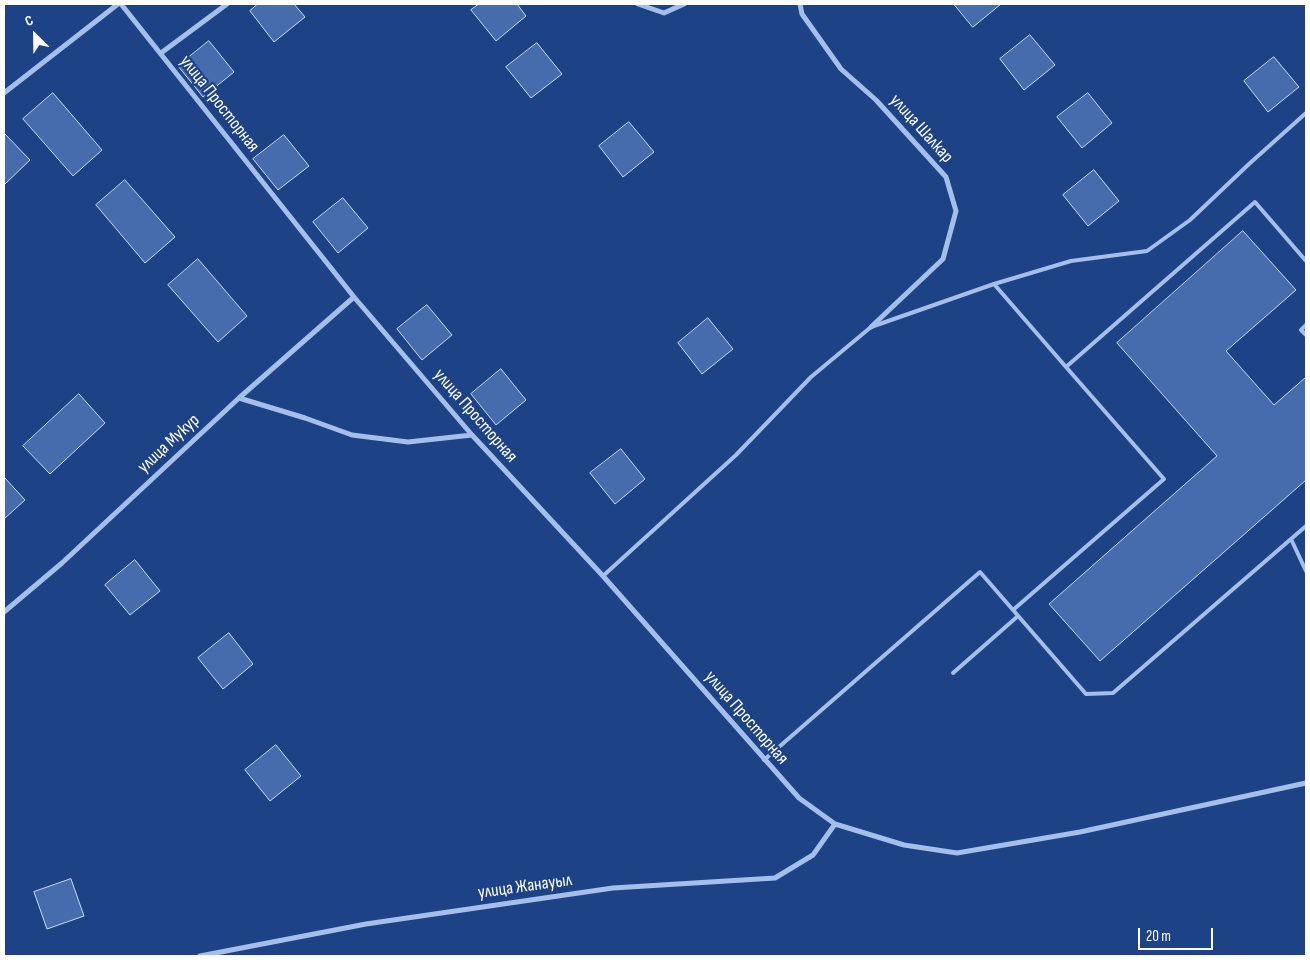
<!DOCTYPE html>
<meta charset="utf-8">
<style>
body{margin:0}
#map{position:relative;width:1310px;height:960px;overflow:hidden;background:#1d4386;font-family:"Sofia Sans Condensed",sans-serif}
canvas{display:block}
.frame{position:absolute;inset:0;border:5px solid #fff;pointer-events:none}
.north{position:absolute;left:10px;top:10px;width:50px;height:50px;-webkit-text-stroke:4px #1d4386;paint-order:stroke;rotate:337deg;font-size:14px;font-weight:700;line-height:20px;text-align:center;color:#fff}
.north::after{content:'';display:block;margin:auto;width:18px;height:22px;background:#fff;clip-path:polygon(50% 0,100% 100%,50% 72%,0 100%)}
.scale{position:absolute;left:1138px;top:928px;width:75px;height:22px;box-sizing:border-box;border:2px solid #fff;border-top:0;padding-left:6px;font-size:15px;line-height:18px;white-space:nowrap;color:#fff;-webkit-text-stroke:4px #1d4386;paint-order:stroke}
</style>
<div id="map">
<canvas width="1310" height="960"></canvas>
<div class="frame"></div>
<div class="north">С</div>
<div class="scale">20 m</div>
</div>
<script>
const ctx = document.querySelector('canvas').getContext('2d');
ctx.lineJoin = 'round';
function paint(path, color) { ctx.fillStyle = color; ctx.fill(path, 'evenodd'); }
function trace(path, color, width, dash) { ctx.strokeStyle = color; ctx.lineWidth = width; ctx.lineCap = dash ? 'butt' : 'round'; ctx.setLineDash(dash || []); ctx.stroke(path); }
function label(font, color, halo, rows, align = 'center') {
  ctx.font = font + ' "Sofia Sans Condensed",sans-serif'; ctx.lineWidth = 4.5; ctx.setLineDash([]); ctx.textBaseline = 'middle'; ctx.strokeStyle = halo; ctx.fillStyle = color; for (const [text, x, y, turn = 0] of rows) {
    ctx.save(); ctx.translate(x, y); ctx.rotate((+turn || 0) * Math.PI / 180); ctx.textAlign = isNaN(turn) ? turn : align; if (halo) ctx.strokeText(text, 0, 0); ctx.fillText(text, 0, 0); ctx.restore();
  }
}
const building = new Path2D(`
 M258 4H294L305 17 274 42 250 11Z
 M479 4H517L526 16 496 41 471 10Z
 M954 4H1001L973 27Z
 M1030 35 1055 65 1024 90 1000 59Z
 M209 41 234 72 203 97 178 66Z
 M537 43 562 74 531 98 506 67Z
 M1274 57 1299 87 1268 112 1244 81Z
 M53 93 102 150 73 176 23 119Z
 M1088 93 1112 123 1082 148 1057 117Z
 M629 122 654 152 623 177 599 146Z
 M4 133 30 160 4 185Z
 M284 135 309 166 278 190 253 159Z
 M1094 170 1119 201 1088 226 1063 195Z
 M125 180 175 237 145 263 96 205Z
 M343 198 368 228 338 253 313 222Z
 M1243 231 1296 290 1226 351 1274 405 1306 377V480L1100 661 1049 604 1217 456 1117 343Z
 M198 259 247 316 218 342 168 285Z
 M427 305 452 335 422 360 397 329Z
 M708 318 733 349 702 374 678 343Z
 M501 369 526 400 496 425 471 394Z
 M79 394 105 423 50 474 23 446Z
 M621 449 645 479 615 504 590 473Z
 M4 477 25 500 4 519Z
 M135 560 160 591 130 615 105 585Z
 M229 633 253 664 223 689 198 658Z
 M276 745 301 776 270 801 245 770Z
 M71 879 84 916 47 929 34 892Z`);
const service = new Path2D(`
 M994 284 1066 367
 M1306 325 1301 330 1306 335
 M1291 539 1306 571
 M603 576 736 455 811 377 871 327 994 284 1071 261 1147 251 1190 220 1249 164 1306 113
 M1013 610 1164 479 1066 367 1255 202 1306 261
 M953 673 1018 616
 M764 760 980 572 1086 694 1113 693 1306 526`);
const minor = new Path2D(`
 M121 4 354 297 472 435 603 576 799 798 835 824 904 845 957 853 1080 832 1306 783
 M638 4 664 13 684 4
 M800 4 802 14 841 69 876 100 946 177 956 211 943 259 871 327
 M161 53 227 4
 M4 93 118 4
 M239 398 305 418 352 435 408 442 472 435
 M4 612 62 563 239 398 354 297
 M200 956 366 924 613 888 775 878 813 855 835 824`);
const streetNames = [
 ["улица Просторная",219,104,52],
 ["улица Шалкар",921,129,48],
 ["улица Просторная",475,416,49],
 ["улица Мукур",169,444,-43],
 ["улица Просторная",746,718,49],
 ["улица Жанауыл",525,887,-8]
];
paint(building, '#466cae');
trace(building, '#cadbf8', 1);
trace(service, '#a5bfeb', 4);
trace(minor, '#a5bfeb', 5);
label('18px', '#fff', '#1d4386', streetNames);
</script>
